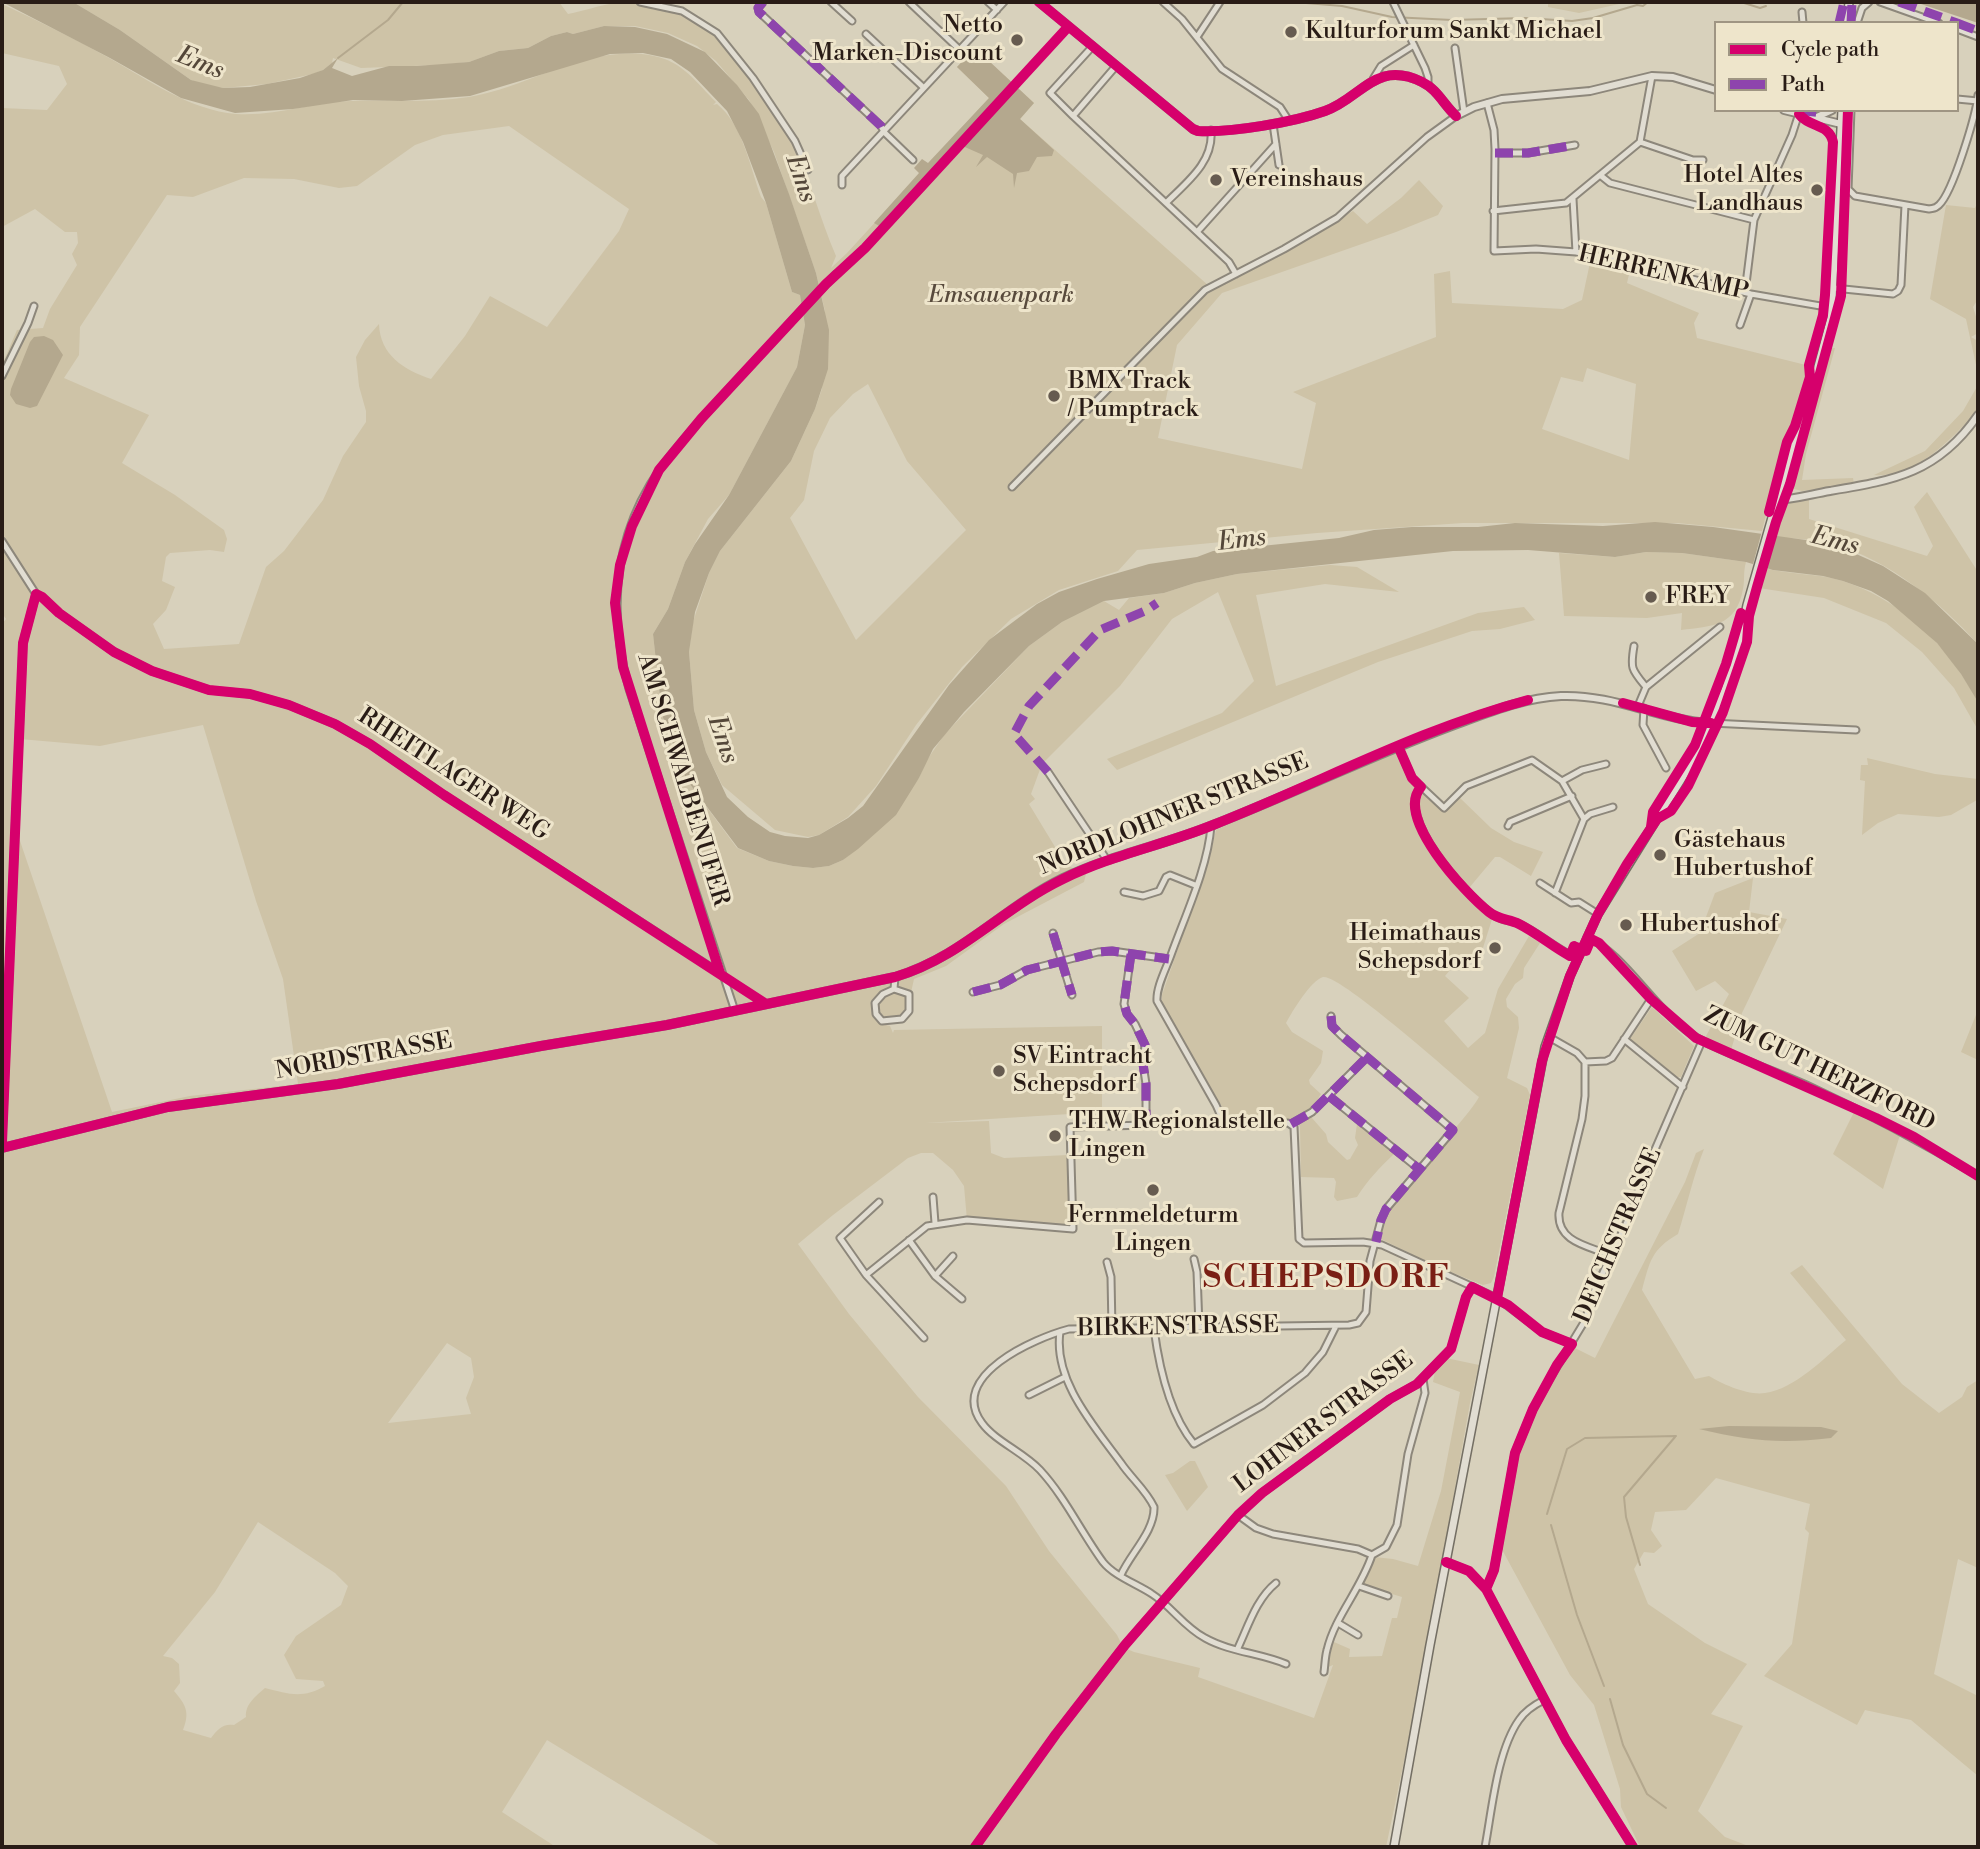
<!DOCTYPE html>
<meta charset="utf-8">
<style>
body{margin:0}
#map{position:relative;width:1980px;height:1849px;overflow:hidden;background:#d8d1bc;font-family:"Libre Bodoni",serif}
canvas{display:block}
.frame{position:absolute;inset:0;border:4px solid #291c16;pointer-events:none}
.legend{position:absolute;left:1714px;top:21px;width:245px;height:91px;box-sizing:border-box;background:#eee5cb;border:2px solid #9f9583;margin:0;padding:9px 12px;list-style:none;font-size:21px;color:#291c16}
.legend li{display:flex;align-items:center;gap:14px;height:35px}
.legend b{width:35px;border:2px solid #9f9583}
</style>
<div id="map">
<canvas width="1980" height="1849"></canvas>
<div class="frame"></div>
<ul class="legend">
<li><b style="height:9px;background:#d6006c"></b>Cycle path</li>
<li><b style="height:9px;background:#8e44ad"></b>Path</li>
</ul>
</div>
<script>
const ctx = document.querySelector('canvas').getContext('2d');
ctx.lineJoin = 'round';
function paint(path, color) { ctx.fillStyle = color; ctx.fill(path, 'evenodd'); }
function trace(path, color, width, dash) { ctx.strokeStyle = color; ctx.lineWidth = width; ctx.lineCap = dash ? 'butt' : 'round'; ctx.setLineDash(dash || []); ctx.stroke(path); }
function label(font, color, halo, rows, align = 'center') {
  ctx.font = font + ' "Libre Bodoni",serif'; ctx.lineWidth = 6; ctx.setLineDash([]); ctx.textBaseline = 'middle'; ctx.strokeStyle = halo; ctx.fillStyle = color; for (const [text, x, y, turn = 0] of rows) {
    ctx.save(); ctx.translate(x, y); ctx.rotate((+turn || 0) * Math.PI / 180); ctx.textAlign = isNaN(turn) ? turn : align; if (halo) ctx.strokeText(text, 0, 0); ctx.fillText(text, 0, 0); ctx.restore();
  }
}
const green = new Path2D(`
 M73 2H559L568 14C584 11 600 5 615 3 685 0 726 38 761 92 772 108 785 124 793 142 810 179 820 219 836 256L831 268 847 253 989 98 957 67 975 48 1034 103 1020 119 1209 286 1287 252 1285 249 1353 211 1367 224 1401 198 1419 180 1443 206 1438 215 1396 232 1222 293 1177 345 1158 438 1302 469 1316 403 1293 392 1436 337 1434 274 1450 271 1452 303 1563 309 1582 300 1591 258 1630 270 1627 283 1699 313 1694 323 1697 338 1810 366 1818 349 1835 348 1806 454 1802 480 1853 478 1854 484 1802 491 1782 486 1777 505 1768 507 1762 531 1677 523H1463L1317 533 1137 550 1118 571 1059 590 1011 619 962 667 916 725 876 786 848 817 819 835 808 837 775 830 722 785 706 752 694 710 689 652 693 622 709 573 720 551 791 461 815 409 822 389 825 311 816 273 774 152 749 100 716 61 697 46 668 33 635 26H604L573 34 567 32 551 36 528 48 499 51 469 62 439 65 361 68 333 58 332 63 323 70 313 74 267 84 223 88 202 85 191 80 120 30ZM1587 368 1636 384 1629 460 1542 429 1561 377 1583 382ZM868 384 907 461 966 530 856 640 790 518 804 500 814 451 830 418 853 394Z
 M1548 2H1628L1579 13 1548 7Z
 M2 4C39 21 75 39 111 59 150 81 190 110 236 114 275 117 314 101 352 101 391 100 430 103 469 97 531 87 589 43 654 56 682 61 697 83 716 102L713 105 717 104C743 125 750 167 761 197L766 203 792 292 800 295 805 325 797 367 729 495 708 519 685 562 668 609 653 634 662 715 669 738 686 779 737 848 769 861 793 866 813 868 829 866 843 860 876 832 919 778 925 763 944 735 1029 646 1062 622 1104 601 1119 610 1129 598 1164 593 1195 583 1237 574 1330 565 1357 567 1399 592 1325 584 1256 595 1276 686 1478 613 1524 607 1535 620 1500 629 1472 631 1378 662 1117 770 1107 759 1222 713 1254 681 1218 592 1172 619 1120 686 1042 764 1031 794 1035 799 1029 804 1066 865 1086 874 1084 882 1004 924 946 966 914 979 906 1015 886 1022V1025L890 1026 893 1033 894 1030 1102 1026V1112L925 1123 989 1121 991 1153 1004 1158 1068 1155 1073 1229 967 1220 964 1186 953 1170 933 1153H921L908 1158 833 1215 798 1244 849 1314 918 1397 1006 1486 1049 1551 1117 1635 1122 1645 972 1847H722L547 1740 502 1812 556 1847H2V948L4 836 2 835V624L6 619 2 613V365L17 330 43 328 50 309 77 265 72 254 78 243 77 232H65L35 209 2 227V108L47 110 67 84 59 66 2 53ZM509 126 629 209 619 231 547 327 490 296 465 336 431 379C404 370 380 355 379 324L365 340 356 357 359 386 366 411V422L343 456 323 500 284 551 266 567 239 644 164 649 153 624 166 610 175 587 162 581 166 557 170 553 210 550 224 552 227 539 224 530 175 495 122 463 149 415 64 378 79 355 80 327 167 195 193 197 244 178 294 179 339 188 357 186 415 145 443 135ZM203 725 256 901 283 979 298 1084 190 1096 112 1112 18 835 20 739 100 746ZM447 1343 471 1358 474 1377 466 1398 471 1414 388 1423ZM258 1522 335 1573 348 1586 341 1605 296 1636 284 1655 296 1679 323 1681 325 1686C303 1699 288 1694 265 1688 256 1696 245 1704 246 1717L234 1725C223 1723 217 1730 211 1738L183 1730C190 1712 186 1705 174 1691L180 1683 179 1664 172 1658 163 1656 215 1592Z
 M1978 201V299L1973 307 1978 323V333L1971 337 1978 341V374L1966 319 1930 299 1946 205 1975 208Z
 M1978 385V424L1970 419C1945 445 1913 478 1874 475L1925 451 1963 411Z
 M1927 492 1978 572V644C1940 602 1890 561 1834 544 1816 539 1794 539 1776 537L1784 505 1809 497V519L1927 556 1933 546 1914 507Z
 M1646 552 1682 553 1746 562C1743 572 1745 580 1743 589 1736 627 1712 626 1681 630L1682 613 1647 618 1564 616 1559 553 1615 557Z
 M1764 568C1790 575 1818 573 1843 581 1894 598 1938 635 1965 680 1969 687 1977 696 1978 704 1980 712 1978 722 1978 730L1954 688 1922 652 1886 623 1824 598 1759 588Z
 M1397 748 1413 775 1447 807 1458 796 1491 828 1514 842 1543 852 1531 876 1500 857H1495L1469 888 1471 895 1493 916 1482 951 1479 949 1469 961 1462 956 1445 976 1469 998 1444 1021 1468 1048 1485 1033 1498 989 1529 936 1540 943 1524 968 1523 978 1515 984 1506 999 1507 1007 1518 1017 1519 1028 1507 1078 1527 1088 1530 1095 1494 1277 1491 1283 1483 1285 1431 1264 1381 1239C1376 1203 1459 1132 1479 1097 1459 1080 1339 973 1323 977 1311 980 1292 1012 1286 1023L1292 1032 1323 1051 1321 1063 1309 1080 1310 1084 1321 1094C1315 1101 1317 1111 1312 1118L1326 1134 1328 1142 1347 1160 1350 1159 1358 1145 1355 1138 1357 1124 1394 1154C1379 1168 1368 1180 1357 1197L1337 1201 1334 1197 1336 1182 1334 1178 1301 1177 1300 1127 1297 1121C1275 1113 1247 1127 1227 1115L1162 1006V995L1210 856 1216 830Z
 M1867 758 1935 774 1978 779V805L1977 800 1951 815 1939 817 1898 814 1878 823 1862 835 1865 781 1860 780 1861 765H1868Z
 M1753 878 1749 912 1787 919 1742 1013 1731 1050 1708 1039 1706 1036 1729 994 1715 981 1696 991 1672 951 1700 933 1715 893Z
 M1652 1007 1694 1046 1681 1077H1677L1630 1039Z
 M1978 1010V1060L1961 1052Z
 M1854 1112 1900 1135 1883 1189 1833 1154Z
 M1704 1149C1693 1177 1687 1205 1678 1234 1651 1250 1650 1261 1642 1290L1695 1379 1709 1376C1722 1384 1749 1396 1765 1393 1795 1389 1824 1358 1846 1340L1790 1273 1802 1265 1902 1384 1939 1413 1962 1397 1967 1387 1978 1380V1568L1958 1559 1934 1674 1978 1696V1776L1911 1720 1865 1710 1857 1725 1764 1676 1792 1644 1809 1533 1805 1529 1810 1504 1716 1478 1686 1510 1655 1512 1651 1530 1662 1546 1654 1553 1644 1552 1634 1569 1648 1604 1705 1643 1747 1664 1711 1714 1743 1726 1698 1811 1725 1837 1751 1847H1640L1621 1807 1620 1789 1594 1705 1570 1675 1499 1544 1516 1453 1534 1411 1562 1359 1573 1347 1595 1358 1685 1182 1696 1153Z
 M1446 1358 1479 1365 1470 1403 1420 1685 1386 1847H979L1125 1648 1134 1652 1200 1668 1198 1677 1314 1718 1333 1665 1328 1667V1651L1334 1642 1350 1649 1349 1657 1382 1656 1392 1618H1397L1402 1597 1362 1585 1374 1557 1393 1559 1418 1566 1441 1491 1460 1392 1433 1382 1435 1371Z
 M1190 1461H1195L1208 1487 1187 1511 1165 1475 1173 1473Z`);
const water = new Path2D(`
 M2 2H73L120 30 191 80 223 88 250 87 300 78 323 70 338 58 332 68 352 76 389 66H417L469 62 499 51 528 48 551 36 567 32 573 34 604 26 635 27 667 34 705 52 737 85 759 114 789 194 816 273 829 330 828 369 815 409 791 461 720 551 709 573 695 612 689 652 694 710 706 752 727 797 748 817 770 832 785 836 808 838 819 835 848 818 863 806 949 685 989 640 1037 604 1059 592 1097 579 1149 564 1197 557 1213 551 1339 538 1374 530 1412 527H1478L1515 523 1603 526 1655 522 1713 527 1834 544 1883 566 1925 593 1978 644V702L1961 674 1937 643 1888 601 1871 591 1843 581 1823 576 1773 570 1746 562 1682 553 1646 552 1615 557 1528 550 1453 551 1237 574 1195 583 1164 593 1104 601 1062 622 1029 646 964 712 933 749 919 778 896 815 858 849 843 860 829 866 813 868 793 866 769 861 738 848 686 779 662 715 653 634 668 609 685 562 695 544 729 495 797 367 805 325 800 295 792 292 766 203 743 142 727 111 690 72 671 59 643 53 610 54 470 96 402 101 353 100 293 109 235 113 181 98 110 58Z
 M1915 2H1978V23Z
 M975 48 1034 103 1020 119 1054 150 1052 156 1037 157 1029 171 1017 173 1014 188 1013 174 987 157 976 167 983 155 958 144 881 227 874 223 919 173 914 168 922 159 928 163 989 98 957 67Z
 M44 336 53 340 63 355 37 406 30 408 16 404 10 395 11 389 30 342 34 337Z
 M1729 1426 1821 1427 1838 1431 1831 1438C1782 1444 1748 1441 1699 1429Z`);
const pier = new Path2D(`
 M1762 531 1774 533 1763 571 1752 568Z`);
const stream = new Path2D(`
 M1294 2 1342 6 1392 17 1452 20 1525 18 1572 21 1593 18 1637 5 1643 6 1648 2
 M1741 2 1760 8 1766 6
 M338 58 388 20 403 2
 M1547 1514 1567 1449 1585 1438 1676 1436
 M1551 1525 1577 1615 1604 1686
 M1640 1565 1626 1517 1624 1497 1675 1437
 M1610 1699 1623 1745 1647 1794 1666 1808`);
const minor = new Path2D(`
 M640 2 682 11 717 33 753 78 795 141 808 170
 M763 2 758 8 759 12 881 126 884 132 913 160
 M831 2 852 21
 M909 2 960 50
 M988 2 997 10
 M1163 2 1182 19 1222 69 1280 107 1289 121
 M1393 2 1425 68 1428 77V86
 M1880 2 1939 23
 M1802 12 1803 23
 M1857 23 1862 8 1869 2
 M1957 29 1978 37
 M866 34 924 88
 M1197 37 1220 2
 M1455 48 1464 112
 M1116 66 1073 116 1229 262 1236 274
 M1373 79 1381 66 1414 45
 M1957 99 1978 101
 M1487 103 1494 130 1495 149 1494 251 1536 249 1576 252 1626 262 1751 294 1832 308
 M1073 116 1050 93 1092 47
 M1273 124 1279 165
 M1640 142 1652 76
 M1495 153H1528L1575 145
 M1600 175 1610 183 1754 220
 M842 185V176L1004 2
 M1848 189 1855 196 1929 209C1934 208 1935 209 1939 205 1953 192 1976 115 1978 95
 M1838 191 1848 189 1851 110
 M1573 199 1576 252
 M1166 203C1187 182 1214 162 1211 130
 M1493 211 1566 203 1640 142 1693 160H1703
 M1197 232 1276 144
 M1834 288 1893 294 1898 291 1901 285 1905 205
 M1745 292 1754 220 1792 135 1800 110
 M1740 325 1751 294
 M2 376 28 323 34 306
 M1012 487 1205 290 1284 249 1337 218 1427 137 1456 116
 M2 541 36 594 42 597 59 613 114 652 152 671 209 690 250 694 289 705 335 724 370 744 444 795 720 973
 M1634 646C1630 669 1632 670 1646 687
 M1638 706 1646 687 1720 627
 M1644 708 1643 725 1666 768
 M1711 723 1856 730
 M1398 746 1412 778 1444 808 1466 786 1532 760 1562 781 1584 819 1555 893
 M1048 772 1107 860
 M1562 781 1582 770 1606 764
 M1421 787C1394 816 1467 896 1492 914 1500 920 1507 920 1517 923 1534 929 1557 950 1577 958
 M1584 819 1590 814 1613 807
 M1211 826C1208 867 1185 916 1171 955 1166 969 1156 987 1157 1001L1216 1105 1224 1123H1288L1294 1127 1299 1239 1304 1243 1363 1242 1382 1245 1497 1298 1542 1332 1572 1344
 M1508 826 1510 822 1572 796
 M1540 883 1571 903 1579 902 1598 914
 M1124 892 1143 896 1159 891 1166 877 1170 875 1195 885
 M1053 933 1072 995
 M1587 937C1627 955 1658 1017 1701 1040 1735 1058 1774 1070 1809 1086 1867 1113 1923 1143 1978 1176
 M1131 954 1124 1004 1127 1014 1135 1024 1145 1045 1143 1064 1146 1084V1125
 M894 989 909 994V1011L902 1019 882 1021 876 1014 875 1003 883 994 894 989 895 977
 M973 992 1000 985 1027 970 1098 952 1112 951 1169 959
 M735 1011 629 689C608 612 613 536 660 469 683 437 711 409 737 380 770 345 802 309 836 274
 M1549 1037 1577 1053 1585 1062V1096L1582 1119 1559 1213C1557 1242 1588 1246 1610 1255
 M1624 1039 1683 1087
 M1585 1062 1606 1061 1612 1058 1651 999
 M1329 1096 1419 1169
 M1291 1124 1312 1112 1367 1057
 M2 1142 23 643 36 594
 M933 1197 935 1223
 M879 1202 840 1238 866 1275 924 1338
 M909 1240 935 1276 962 1299
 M1194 1259 1197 1272 1199 1327
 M1107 1262 1111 1277 1112 1329
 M866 1275 927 1226 967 1220 1073 1229 1070 1127 1224 1123
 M935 1276 953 1256
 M1154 1329C1159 1366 1169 1414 1194 1444L1263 1405 1305 1373 1323 1352 1336 1326
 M1060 1332C1053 1380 1094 1426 1121 1463 1131 1478 1146 1490 1154 1507 1155 1531 1130 1554 1121 1575
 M1029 1395 1065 1377
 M1238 1515 1256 1528 1273 1534 1358 1549 1372 1555 1386 1547 1397 1525 1408 1454 1425 1393 1423 1379
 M1446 1562 1469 1571 1486 1589 1566 1740 1633 1847
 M1359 1586 1388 1596
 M1486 1589 1494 1570 1515 1453 1533 1409 1549 1380 1586 1319 1590 1300 1633 1209 1640 1184 1702 1041
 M1338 1623 1358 1635
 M1237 1650C1248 1627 1256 1599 1276 1583
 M1286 1664C1260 1653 1230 1652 1205 1638 1184 1627 1171 1606 1152 1594 1137 1584 1114 1576 1103 1562 1081 1532 1065 1497 1040 1470 1023 1452 995 1441 982 1423 947 1376 1035 1338 1069 1329L1349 1325 1358 1323 1366 1312 1370 1261 1381 1220 1386 1209 1453 1130 1341 1035 1332 1026 1331 1016
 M1324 1672C1325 1665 1325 1657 1327 1650 1335 1616 1361 1589 1372 1555
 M975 1847 1056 1734 1125 1645 1238 1515 1262 1493 1390 1399 1417 1384 1451 1349 1466 1297 1472 1287
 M1485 1847C1492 1810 1497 1751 1519 1720 1525 1711 1534 1705 1544 1700`);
const tertiary = new Path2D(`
 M1039 2 1193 129 1198 131C1231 133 1294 122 1325 111 1361 99 1375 59 1422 82 1437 89 1444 105 1456 116L1474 107 1502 99 1590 91 1652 76 1673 77 1716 90
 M1784 110 1841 124
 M1817 117 1832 110
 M1777 500C1795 499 1812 494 1830 491 1895 480 1938 473 1978 415
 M2 1148 168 1107 338 1084 541 1046 667 1025 895 977C962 957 1002 908 1063 878 1111 855 1164 845 1213 825 1292 794 1369 757 1449 727 1485 714 1521 698 1561 696 1615 694 1659 720 1711 723`);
const secondary = new Path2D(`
 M1847 23 1849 2
 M1394 1847 1430 1645 1545 1047 1570 976 1598 914 1692 762 1725 690 1739 645 1747 605 1777 500 1815 378 1831 318 1842 110`);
const quiet = new Path2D(`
 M763 2 758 8 759 12 881 126 884 132
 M1899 2 1957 23
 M1839 23 1844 2
 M1851 23 1852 2
 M1957 23 1978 31
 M1799 114 1806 111 1821 113 1824 110
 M1495 153H1528L1575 145
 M1048 772 1014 734 1029 706 1100 630 1145 611 1157 603
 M1053 933 1072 995
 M1131 954 1124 1004 1127 1014 1135 1024 1145 1045 1143 1064 1146 1084V1125
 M973 992 1000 985 1027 970 1098 952 1112 951 1169 959
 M1331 1016 1332 1026 1341 1035 1453 1130 1386 1209 1381 1220 1376 1242
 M1329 1096 1419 1169
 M1291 1124 1312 1112 1367 1057`);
const cycleway = new Path2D(`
 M1039 2 1193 129 1198 131C1231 133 1294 122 1325 111 1361 99 1375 59 1422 82 1437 89 1444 105 1456 116
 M1769 512 1787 442 1795 426 1810 377 1809 365 1823 315 1825 295 1833 142C1829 123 1809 128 1799 114
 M1623 703 1692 722 1711 723
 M1398 746 1412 778 1421 787C1394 817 1465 893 1489 912 1499 920 1509 919 1519 924 1537 933 1553 947 1570 956L1574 946 1586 951 1591 939 1599 943 1651 999 1696 1038 1876 1118 1914 1137 1978 1176
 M1651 827 1653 812 1695 745 1726 664 1741 613
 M720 973 623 667 615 603 620 565 632 526 659 470 701 419 826 284 865 248 1068 27
 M2 1142 23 643 36 594 42 597 59 613 114 652 152 671 209 690 250 694 289 705 335 724 370 744 444 795 766 1004
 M2 1148 168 1107 338 1084 541 1046 667 1025 895 977C962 957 1001 909 1063 879 1111 855 1164 845 1213 825 1318 784 1419 729 1528 700
 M1497 1298 1542 1061 1570 976 1598 914 1627 864 1657 819 1671 811 1688 786 1723 712 1747 642 1749 616 1757 587 1776 522 1790 484 1841 296 1848 110
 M1446 1562 1469 1571 1486 1589 1566 1740 1633 1847
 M975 1847 1056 1734 1125 1645 1238 1515 1262 1493 1390 1399 1417 1384 1451 1349 1466 1297 1472 1287 1508 1305 1542 1332 1572 1344 1557 1365 1533 1409 1515 1453 1494 1570 1486 1589`);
const markers = [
 [1291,32,7,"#665b50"],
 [1017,40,7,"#665b50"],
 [1216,180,7,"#665b50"],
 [1817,190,7,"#665b50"],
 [1054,396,7,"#665b50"],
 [1651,597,7,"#665b50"],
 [1660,855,7,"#665b50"],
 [1626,925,7,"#665b50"],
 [1495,948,7,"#665b50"],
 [999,1071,7,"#665b50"],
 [1055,1136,7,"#665b50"],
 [1153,1190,7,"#665b50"]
];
const poiNames = [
 ["Netto",1003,26,"right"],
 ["Marken-Discount",1003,54,"right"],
 ["Kulturforum Sankt Michael",1305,32],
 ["Hotel Altes",1803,176,"right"],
 ["Landhaus",1803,204,"right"],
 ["Vereinshaus",1230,180],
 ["BMX Track",1068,382],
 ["/ Pumptrack",1068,410],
 ["FREY",1665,597],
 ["Gästehaus",1674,841],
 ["Hubertushof",1674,869],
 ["Hubertushof",1640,925],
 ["Heimathaus",1481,934,"right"],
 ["Schepsdorf",1481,962,"right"],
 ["SV Eintracht",1013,1057],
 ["Schepsdorf",1013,1085],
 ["THW Regionalstelle",1069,1122],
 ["Lingen",1069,1150],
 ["Fernmeldeturm",1153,1216,"center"],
 ["Lingen",1153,1244,"center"]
];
const streetNames = [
 ["HERRENKAMP",1663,274,13],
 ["RHEITLAGER WEG",453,775,33],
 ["AM SCHWALBENUFER",682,780,73],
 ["NORDLOHNER STRASSE",1174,815,-22],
 ["NORDSTRASSE",364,1057,-10],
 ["ZUM GUT HERZFORD",1819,1070,26],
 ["DEICHSTRASSE",1619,1236,-67],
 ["BIRKENSTRASSE",1178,1328,-1],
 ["LOHNER STRASSE",1324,1423,-37]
];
const parkNames = [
 ["Emsauenpark",1001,296]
];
const waterNames = [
 ["Ems",200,64,22],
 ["Ems",800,179,71],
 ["Ems",1242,541,-7],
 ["Ems",1835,542,14],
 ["Ems",722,740,71]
];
const districtNames = [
 ["SCHEPSDORF",1327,1279]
];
paint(green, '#cec3a7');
paint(water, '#b4a88e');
paint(pier, '#d8d1bc');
trace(stream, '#b4a88e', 2);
trace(minor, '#8d877b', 9);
trace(tertiary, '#8d877b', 10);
trace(secondary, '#746f64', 10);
trace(minor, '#e1ddd2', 5);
trace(tertiary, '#e1ddd2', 6);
trace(secondary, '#e1ddd2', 7);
trace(quiet, '#8e44ad', 9, [18, 9]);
trace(cycleway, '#d6006c', 10);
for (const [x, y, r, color] of markers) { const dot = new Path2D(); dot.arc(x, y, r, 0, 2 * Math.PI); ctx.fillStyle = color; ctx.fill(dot); trace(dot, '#eee5cb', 2.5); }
label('24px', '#291c16', '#eee5cb', poiNames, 'left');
label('24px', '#291c16', '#eee5cb', streetNames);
label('italic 24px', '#584a3c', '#eee5cb', parkNames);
label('italic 26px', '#544739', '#eee5cb', waterNames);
ctx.letterSpacing = '2px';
label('bold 32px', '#7a1f14', '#eee5cb', districtNames);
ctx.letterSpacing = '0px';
</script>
